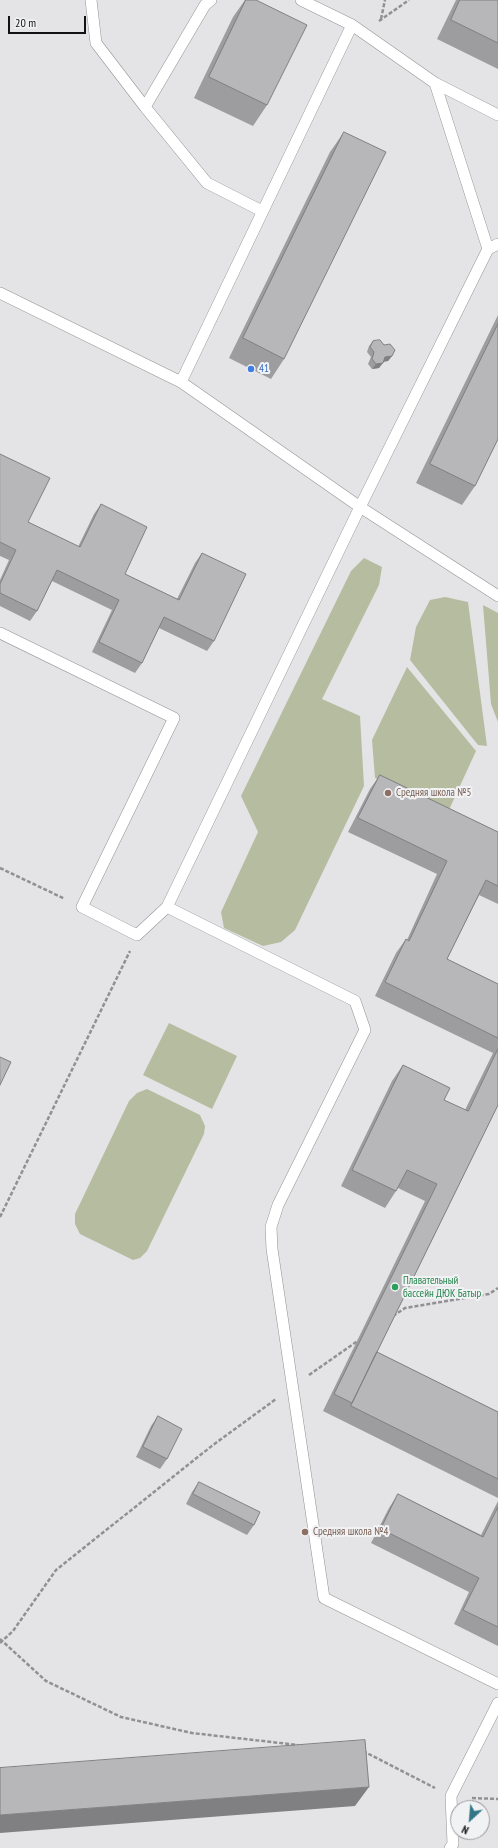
<!DOCTYPE html>
<meta charset="utf-8">
<style>
body{margin:0}
#map{position:relative;width:498px;height:1848px;overflow:hidden;background:#e4e4e7;font-family:"PT Sans Narrow",sans-serif}
canvas{display:block}
.north{position:absolute;left:450px;top:1800px;width:40px;height:40px;box-sizing:border-box;background:#f1f2f4;border:1px solid #98989a;border-radius:50%;rotate:206deg;font-size:11px;font-weight:700;line-height:16px;text-align:center;color:#121213}
.north::after{content:'';display:block;margin:auto;width:14px;height:18px;background:#337787;clip-path:polygon(50% 0,100% 100%,50% 72%,0 100%)}
.scale{position:absolute;left:8px;top:16px;width:78px;height:18px;box-sizing:border-box;border:2px solid #121213;border-top:0;padding-left:5px;font-size:12px;line-height:14px;white-space:nowrap;color:#121213;-webkit-text-stroke:3px #f1f2f4;paint-order:stroke}
</style>
<div id="map">
<canvas width="498" height="1848"></canvas>
<div class="north">N</div>
<div class="scale">20 m</div>
</div>
<script>
const ctx = document.querySelector('canvas').getContext('2d');
ctx.lineJoin = 'round';
function paint(path, color) { ctx.fillStyle = color; ctx.fill(path, 'evenodd'); }
function trace(path, color, width, dash) { ctx.strokeStyle = color; ctx.lineWidth = width; ctx.lineCap = dash ? 'butt' : 'round'; ctx.setLineDash(dash || []); ctx.stroke(path); }
function label(font, color, halo, rows, align = 'center') {
  ctx.font = font + ' "PT Sans Narrow",sans-serif'; ctx.lineWidth = 4; ctx.setLineDash([]); ctx.textBaseline = 'middle'; ctx.strokeStyle = halo; ctx.fillStyle = color; for (const [text, x, y, turn = 0] of rows) {
    ctx.save(); ctx.translate(x, y); ctx.rotate((+turn || 0) * Math.PI / 180); ctx.textAlign = isNaN(turn) ? turn : align; if (halo) ctx.strokeText(text, 0, 0); ctx.fillText(text, 0, 0); ctx.restore();
  }
}
const green = new Path2D(`
 M364 558 382 567 379 585 322 699 360 716 364 786 295 930 281 942 263 946 224 928 221 912 258 832 241 796 351 571Z
 M445 597 468 602 487 746 478 745 410 660 416 627 430 600Z
 M483 605 498 613V722L491 704Z
 M407 667 476 751 448 812 375 778 372 740Z
 M169 1023 237 1056 212 1109 143 1075Z
 M147 1089 200 1115 205 1126 204 1134 147 1251 140 1258 133 1260 80 1234 75 1224V1214L129 1101 137 1093Z`);
const path = new Path2D(`
 M381 19 385 0
 M379 21 409 0
 M0 868 65 899
 M0 1217 130 951
 M393 1316 405 1308 489 1294 498 1288
 M309 1375 359 1340
 M0 1639 46 1681 121 1717 192 1733 298 1745
 M0 1643 13 1631 56 1570 213 1445 276 1399
 M363 1751 435 1788
 M472 1798 498 1799`);
const lane = new Path2D(`
 M91 0 96 43 145 107
 M211 0 205 5 145 107 207 183 262 211
 M435 83 498 115
 M488 249 498 244
 M0 293 181 382 352 25 301 0
 M181 382 360 507 498 596
 M0 633 174 718 82 907 137 935 167 907 360 507 488 249 435 83 352 25
 M167 907 355 1001 365 1030 278 1205 271 1227 272 1249 324 1598 498 1684
 M450 1848 453 1844 451 1796 498 1703`);
const wall = new Path2D(`
 M245 0H256L267 105 253 126 194 98 233 17Z
 M456 0H498V69L437 39Z
 M344 132 284 359 271 379 229 358 330 152Z
 M498 315V439L475 486 462 505 416 483Z
 M373 341 392 356 388 361 383 362 379 368 372 369 368 364 371 357 367 352 369 346Z
 M0 454 28 522 78 547 94 514 101 504 125 574 177 599 195 563 202 553 214 641 207 651 159 628 142 663 135 673 92 652 112 610 52 581 37 611 30 621 0 606V580L9 560 0 556Z
 M380 775 498 832V904L479 895 447 959 498 984V1105L377 1352 498 1412V1498L323 1411 425 1201 398 1188 396 1191 385 1208 341 1186 392 1081 403 1065 444 1100 465 1110 493 1053 375 996 396 953 406 939 407 940 437 874 348 832 370 789Z
 M158 1416 167 1459 160 1469 136 1457 151 1426Z
 M199 1482 254 1525 247 1535 186 1504 192 1492Z
 M398 1494 481 1535 498 1501V1646L454 1624 469 1592 371 1543 389 1508Z`);
const shadedWall = new Path2D(`
 M392 356 388 361 381 362 385 357Z
 M383 363 379 368 372 369 376 364Z
 M369 1787 355 1806 0 1833V1815Z`);
const building = new Path2D(`
 M246 0H256L307 25 267 105 209 77Z
 M460 0H498V43L451 20Z
 M344 132 386 152 284 359 243 338Z
 M498 324V439L475 486 430 464Z
 M380 340 384 345 390 344 395 350 392 356 385 357 383 363 376 364 372 359 374 352 370 347 373 341Z
 M0 454 50 478 28 522 80 547 101 504 147 527 125 574 179 600 202 553 246 574 214 641 164 617 142 663 99 642 119 600 57 570 37 611 0 593V584L16 550 0 542Z
 M380 775 498 832V886L486 880 447 959 498 984V1038L385 982 406 939 409 941 447 861 358 818Z
 M498 1049V1105L352 1403 334 1394 437 1184 407 1170 396 1191 352 1170 403 1065 450 1088 444 1100 468 1111Z
 M0 1057 11 1062 0 1085Z
 M377 1352 498 1412V1479L351 1406Z
 M158 1416 182 1429 167 1459 143 1447Z
 M199 1482 260 1512 254 1525 193 1494Z
 M398 1494 483 1537 498 1507V1627L463 1610 479 1578 381 1529Z
 M365 1740 369 1787 0 1815V1768Z`);
const markers = [
 [251,369,4,"#3f7fe0"],
 [388,793,4,"#8d6e63"],
 [395,1287,4,"#2e9e5b"],
 [305,1532,4,"#8d6e63"]
];
const shopNames = [
 ["41",259,369]
];
const educationNames = [
 ["Средняя школа №5",396,793],
 ["Средняя школа №4",313,1532]
];
const leisureNames = [
 ["Плавательный",403,1281],
 ["бассейн ДЮК Батыр",403,1294]
];
paint(green, '#b6bca0');
trace(lane, '#939395', 12);
trace(path, '#919193', 2.5, [4, 2]);
trace(lane, '#fff', 11);
paint(wall, '#9d9da0');
paint(shadedWall, '#808082');
paint(building, '#b7b7ba');
trace(building, '#808082', 1);
for (const [x, y, r, color] of markers) { const dot = new Path2D(); dot.arc(x, y, r, 0, 2 * Math.PI); ctx.fillStyle = color; ctx.fill(dot); trace(dot, '#f1f2f4', 1.5); }
label('11px', '#366cbe', '#f1f2f4', shopNames, 'left');
label('11px', '#785e54', '#f1f2f4', educationNames, 'left');
label('11px', '#27864d', '#f1f2f4', leisureNames, 'left');
</script>
